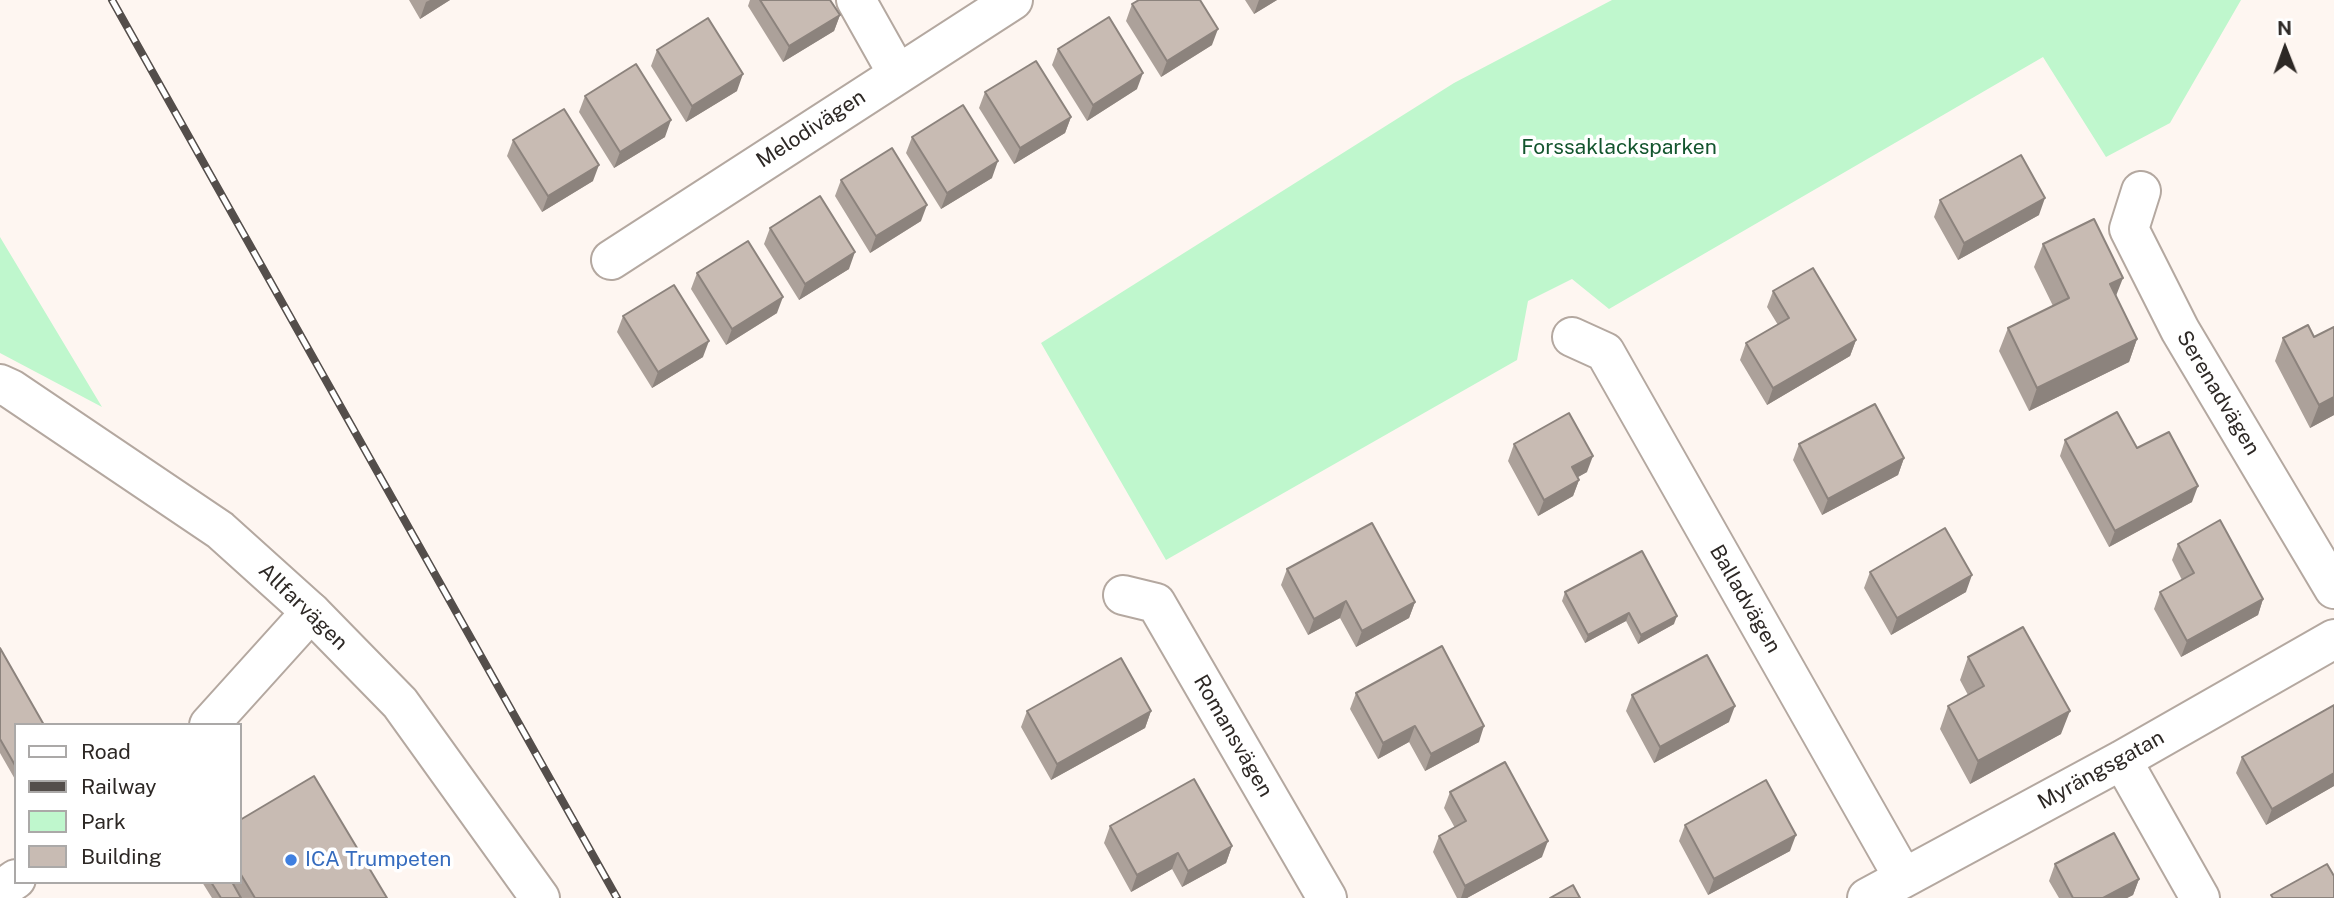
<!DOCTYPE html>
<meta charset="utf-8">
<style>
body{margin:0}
#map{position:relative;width:2334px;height:898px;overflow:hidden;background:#fef6f1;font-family:"Public Sans",sans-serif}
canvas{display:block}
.legend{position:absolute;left:14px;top:723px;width:228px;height:161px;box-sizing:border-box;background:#fff;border:2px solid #aba9a8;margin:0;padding:9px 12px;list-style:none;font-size:21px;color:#2d2825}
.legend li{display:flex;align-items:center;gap:14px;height:35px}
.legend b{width:35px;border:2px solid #aba9a8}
.north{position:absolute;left:2250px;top:14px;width:70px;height:70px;-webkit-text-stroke:5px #fff;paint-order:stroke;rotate:359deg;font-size:19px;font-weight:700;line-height:28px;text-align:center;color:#2d2825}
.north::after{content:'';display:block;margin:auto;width:24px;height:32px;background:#2d2825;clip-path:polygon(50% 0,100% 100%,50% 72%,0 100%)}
</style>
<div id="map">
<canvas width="2334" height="898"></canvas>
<ul class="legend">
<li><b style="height:9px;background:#fff"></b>Road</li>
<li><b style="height:9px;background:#544e4b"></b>Railway</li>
<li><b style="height:19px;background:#bff7cd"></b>Park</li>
<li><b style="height:19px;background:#c8bbb3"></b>Building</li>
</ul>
<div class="north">N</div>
</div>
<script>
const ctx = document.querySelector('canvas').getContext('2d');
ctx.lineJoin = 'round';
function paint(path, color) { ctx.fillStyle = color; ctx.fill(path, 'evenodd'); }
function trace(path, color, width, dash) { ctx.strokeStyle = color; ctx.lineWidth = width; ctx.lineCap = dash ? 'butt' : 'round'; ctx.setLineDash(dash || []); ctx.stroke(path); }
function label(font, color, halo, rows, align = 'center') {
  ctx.font = font + ' "Public Sans",sans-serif'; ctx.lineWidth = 7; ctx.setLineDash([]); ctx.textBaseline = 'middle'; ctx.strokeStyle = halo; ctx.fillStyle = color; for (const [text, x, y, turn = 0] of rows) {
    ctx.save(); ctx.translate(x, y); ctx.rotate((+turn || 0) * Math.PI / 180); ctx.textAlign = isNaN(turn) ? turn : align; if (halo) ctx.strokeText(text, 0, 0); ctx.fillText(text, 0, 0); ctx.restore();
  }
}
const green = new Path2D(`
 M1612 0H2241L2170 123 2106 157 2043 57 1609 309 1572 279 1528 301 1517 360 1166 560 1041 343 1454 83Z
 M0 237 102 407 0 353Z`);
const street = new Path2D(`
 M856 0 897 73
 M2141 191 2129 229 2180 330 2334 589
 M611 260 1013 0
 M1572 337 1605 352 1903 877
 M1123 595 1156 603 1327 898
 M209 725 311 612
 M2122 760 2200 898
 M0 890 16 879
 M1867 898 2122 760 2334 639`);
const secondary = new Path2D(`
 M0 384 11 389 220 530 311 612 400 703 540 898`);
const rail = new Path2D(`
 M112 0 617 898`);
const wall = new Path2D(`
 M409 0H450L420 19Z
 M750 0H830L840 15 834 31 783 62 748 6Z
 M1245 0H1277L1254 14Z
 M1132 4 1212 45 1161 77 1126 21Z
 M1058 49 1137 89 1087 121 1052 65Z
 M657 50 737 91 686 122 651 66Z
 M985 92 1071 117 1065 133 1014 164 979 108Z
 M585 96 665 137 614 168 579 112Z
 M912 137 992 178 941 209 906 153Z
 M513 140 593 181 542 212 507 156Z
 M841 180 921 221 870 253 835 196Z
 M1940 200 2039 215 1958 260 1934 217Z
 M770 228 849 269 799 300 764 244Z
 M2043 244 2116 296 2137 339 2129 362 2029 411 1999 351 2008 328 2053 306 2034 267Z
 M697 273 777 313 726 345 691 289Z
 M1773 291 1856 340 1850 356 1767 405 1740 360 1746 343 1778 325 1767 307Z
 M623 316 703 357 652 388 617 332Z
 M2334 327V415L2310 428 2275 361 2283 338 2314 337Z
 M2065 440 2137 448 2192 502 2109 547 2060 456Z
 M1514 444 1587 472 1577 477 1579 480 1573 496 1538 516 1508 461Z
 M1799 444 1904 458 1898 475 1822 515 1793 460Z
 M2178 544 2263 599 2258 615 2181 657 2154 609 2160 592 2182 580 2172 560Z
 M1287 569 1415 602 1409 618 1356 647 1340 618 1308 635 1281 585Z
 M1870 572 1966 592 1891 635 1864 588Z
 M1565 592 1674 624 1638 644 1626 621 1585 643 1562 601Z
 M0 648 16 725V781L0 753Z
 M1968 657 2061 734 1970 784 1940 729 1948 706 1968 695 1960 680Z
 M1356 693 1479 742 1425 771 1409 742 1378 759 1350 709Z
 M1632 695 1729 722 1654 763 1626 711Z
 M2334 705V786L2266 825 2236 773 2242 757Z
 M1027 711H1151L1145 728 1051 780 1021 727Z
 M1450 792 1542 857 1467 898H1457L1433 852 1439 836 1455 828 1444 808Z
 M240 820 387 898H212L202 882H240Z
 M1685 825 1790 851 1708 895 1679 841Z
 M1110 826 1232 846 1226 863 1182 887 1172 869 1131 892 1104 843Z
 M2055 864 2139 879 2133 895 2127 898H2059L2049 881Z`);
const shadedWall = new Path2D(`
 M430 0H450L420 19 426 2Z
 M1259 0H1277L1254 14Z
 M840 15 834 31 783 62 789 46Z
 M1218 29 1212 45 1161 77 1167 61Z
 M1143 73 1137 89 1087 121 1093 105Z
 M743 74 737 91 686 122 692 106Z
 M1071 117 1065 133 1014 164 1020 148Z
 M671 120 665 137 614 168 620 152Z
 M998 161 992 178 941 209 947 193Z
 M599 165 593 181 542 212 548 196Z
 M2045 198 2039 215 1958 260 1964 243Z
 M927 205 921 221 870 253 876 236Z
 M855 252 849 269 799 300 805 284Z
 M2123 278 2114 301 2110 284Z
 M783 297 777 313 726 345 732 329Z
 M2137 339 2129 362 2029 411 2037 388Z
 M1856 340 1850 356 1767 405 1773 388Z
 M709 341 703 357 652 388 658 372Z
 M2334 397V415L2310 428 2319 405Z
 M1593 456 1587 472 1566 484 1572 467Z
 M1904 458 1898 475 1822 515 1828 499Z
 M1579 480 1573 496 1538 516 1544 500Z
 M2198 486 2192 502 2109 547 2115 531Z
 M1972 575 1966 592 1891 635 1897 618Z
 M2263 599 2258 615 2181 657 2187 641Z
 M1346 601 1340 618 1308 635 1314 619Z
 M1415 602 1409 618 1356 647 1362 631Z
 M1629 613 1626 621 1585 643 1588 635Z
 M1677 616 1674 624 1638 644 1641 635Z
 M1735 706 1729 722 1654 763 1660 747Z
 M1151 711 1145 728 1051 780 1057 764Z
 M2070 711 2061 734 1970 784 1978 761Z
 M1415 726 1409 742 1378 759 1383 743Z
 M1484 726 1479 742 1425 771 1431 754Z
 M2334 773V786L2266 825 2272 809Z
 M1796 835 1790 851 1708 895 1714 879Z
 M1548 841 1542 857 1467 898H1461L1465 886Z
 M1232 846 1226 863 1182 887 1188 871Z
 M1178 853 1172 869 1131 892 1137 875Z
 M2139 879 2133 895 2127 898H2103Z`);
const building = new Path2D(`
 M760 0H830L840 15 789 46Z
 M1139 0H1200L1218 29 1167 61 1132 4Z
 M1109 17 1143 73 1093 105 1058 49Z
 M708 18 743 74 692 106 657 50Z
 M1036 61 1071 117 1020 148 985 92Z
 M636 64 671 120 620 152 585 96Z
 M963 105 998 161 947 193 912 137Z
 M564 109 599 165 548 196 513 140Z
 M892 148 927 205 876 236 841 180Z
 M2021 155 2045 198 1964 243 1940 200Z
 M820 196 855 252 805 284 770 228Z
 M2094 219 2123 278 2110 284 2137 339 2037 388 2008 328 2069 298 2043 244Z
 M748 241 783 297 732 329 697 273Z
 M1813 268 1856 340 1773 388 1746 343 1789 318 1773 291Z
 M674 285 709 341 658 372 623 316Z
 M2308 325 2314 337 2334 327V397L2319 405 2283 338Z
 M1875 404 1904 458 1828 499 1799 444Z
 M2117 412 2137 448 2169 432 2198 486 2115 531 2065 440Z
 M1569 413 1593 456 1572 467 1579 480 1544 500 1514 444Z
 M2220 520 2263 599 2187 641 2160 592 2194 573 2178 544Z
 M1372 523 1415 602 1362 631 1346 601 1314 619 1287 569Z
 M1945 528 1972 575 1897 618 1870 572Z
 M1642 551 1677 616 1641 635 1629 613 1588 635 1565 592Z
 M2023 627 2070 711 1978 761 1948 706 1984 686 1968 657Z
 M1442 646 1484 726 1431 754 1415 726 1383 743 1356 693Z
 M0 648 44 725H16V767L0 739Z
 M1707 655 1735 706 1660 747 1632 695Z
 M1121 658 1151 711 1057 764 1027 711Z
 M2334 705V773L2272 809 2242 757Z
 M1505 762 1548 841 1465 886 1439 836 1466 821 1450 792Z
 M314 776 387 898H255L240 873V820Z
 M1194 779 1232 846 1188 871 1178 853 1137 875 1110 826Z
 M1766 780 1796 835 1714 879 1685 825Z
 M2114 833 2139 879 2103 898H2073L2055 864Z
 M2327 864 2334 876V898H2273L2271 895Z
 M211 882H232L241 898H221Z
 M1573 885 1580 898H1550Z`);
const markers = [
 [291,860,7,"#3f7fe0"]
];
const streetNames = [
 ["Melodivägen",811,129,-33],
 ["Serenadvägen",2218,393,59],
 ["Balladvägen",1745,599,60],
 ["Allfarvägen",303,607,44],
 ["Romansvägen",1233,736,60],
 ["Myrängsgatan",2101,770,-29]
];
const parkNames = [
 ["Forssaklacksparken",1619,148]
];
const shopNames = [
 ["ICA Trumpeten",305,860]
];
paint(green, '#bff7cd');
trace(street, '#b4a8a0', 42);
trace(secondary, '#b4a8a0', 42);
trace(street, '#fff', 38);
trace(secondary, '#fff', 38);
trace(rail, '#544e4b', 8);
trace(rail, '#fff', 5, [16]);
paint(wall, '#aca19a');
paint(shadedWall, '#8c837d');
paint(building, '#c8bbb3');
trace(building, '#8c837d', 2);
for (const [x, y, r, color] of markers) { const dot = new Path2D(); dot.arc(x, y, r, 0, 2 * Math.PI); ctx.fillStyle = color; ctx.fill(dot); trace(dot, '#fff', 2.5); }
label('21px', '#2d2825', '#fff', streetNames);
label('21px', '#13552e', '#fff', parkNames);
label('21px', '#366cbe', '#fff', shopNames, 'left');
</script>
